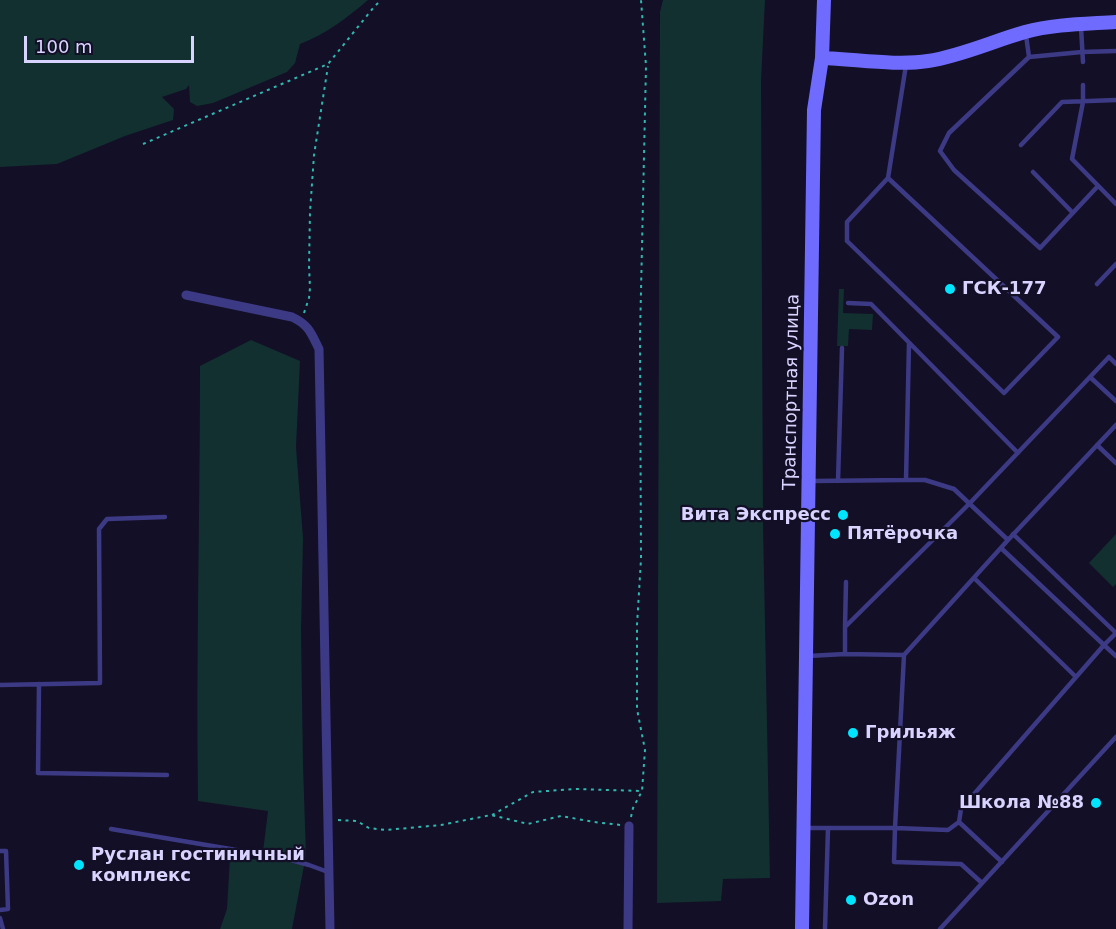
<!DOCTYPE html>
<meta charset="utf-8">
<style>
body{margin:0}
#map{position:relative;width:1116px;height:929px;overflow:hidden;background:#130f26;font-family:"DejaVu Sans",sans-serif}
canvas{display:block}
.scale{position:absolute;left:24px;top:36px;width:170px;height:27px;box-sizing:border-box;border:3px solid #d9d4ff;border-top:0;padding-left:8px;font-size:18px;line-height:21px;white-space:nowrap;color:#d9d4ff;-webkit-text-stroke:4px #130f26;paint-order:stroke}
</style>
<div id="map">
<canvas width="1116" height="929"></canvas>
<div class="scale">100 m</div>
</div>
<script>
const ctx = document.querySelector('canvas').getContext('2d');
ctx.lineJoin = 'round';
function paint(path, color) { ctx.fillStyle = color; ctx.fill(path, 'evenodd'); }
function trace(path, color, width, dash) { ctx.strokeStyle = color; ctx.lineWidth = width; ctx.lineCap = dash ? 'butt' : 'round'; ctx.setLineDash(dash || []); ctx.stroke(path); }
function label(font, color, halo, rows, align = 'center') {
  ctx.font = font + ' "DejaVu Sans",sans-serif'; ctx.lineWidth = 4.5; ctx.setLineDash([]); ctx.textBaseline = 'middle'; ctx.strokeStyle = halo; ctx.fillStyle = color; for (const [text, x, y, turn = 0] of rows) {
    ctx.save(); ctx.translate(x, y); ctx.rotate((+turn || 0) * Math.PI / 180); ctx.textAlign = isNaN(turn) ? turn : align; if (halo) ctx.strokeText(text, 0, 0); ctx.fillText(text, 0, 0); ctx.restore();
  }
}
const green = new Path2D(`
 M0 0H368C347 18 326 34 300 44L295 63 287 72 213 103 197 106 190 102 189 85 186 89 162 97 174 109 173 120 125 136 57 164 0 167Z
 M663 0H765L761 81 763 523 770 878 723 879 721 901 657 903 660 12Z
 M839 289H844L843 313 873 314 872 330 849 329 848 346H837Z
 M251 340 300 361 296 447 303 538 301 631 303 765 306 855 292 929H220L227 909 230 857 262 860 268 811 198 801C196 656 200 511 200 366Z
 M1116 534V584L1113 587 1089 563Z`);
const path = new Path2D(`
 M143 144 328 64 374 7 381 0
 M304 313 309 298 310 288 309 266 310 212 314 155 328 66
 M492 815 533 792 576 789 642 791
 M631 817 633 808 642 791 645 750 637 709V625L641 559 640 336 646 66 641 0
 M338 820 357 821 369 828 386 830 441 825 491 815 528 824 561 816 594 822 621 825`);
const lane = new Path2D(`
 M1081 27 1083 62
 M1026 35 1029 57 949 133 940 151 954 170 1040 248 1098 186
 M1029 57 1082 52 1116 51
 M1083 85V102L1072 159 1116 204
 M1021 145 1062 102 1116 100
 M1033 172 1073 213
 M888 178 1058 337 1004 393 847 241V222L888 178 906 65
 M1097 284 1116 264
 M848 303 871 304 1018 453
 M1090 377 1116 401
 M1097 445 1116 463
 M906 480H925L954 489 1008 540
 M812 481 906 480 909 343
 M838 481 842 348
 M1013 534 1116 633
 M1001 548 1104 645 1116 633
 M974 578 1075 676
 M845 627 846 582
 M845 654V627L970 503 1109 357 1116 364
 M808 656 845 654 904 655
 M39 684 38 773 167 775
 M0 685 100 683 99 529 107 519 165 517
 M959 822 948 830 895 828 894 862 961 864 982 883
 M806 828H895L904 655 1008 540 1116 425
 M111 829 284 858 309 865 328 872
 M0 851H6L8 909 0 910
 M1002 862 959 822 961 809 1104 645 1116 656
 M0 918 3 929
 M825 929 828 828
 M940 929 1116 737`);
const street = new Path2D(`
 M186 295 292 317C309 325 311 333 319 349L330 929
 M628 929 629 826`);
const secondary = new Path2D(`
 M822 58C856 59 895 66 928 61 961 56 993 41 1025 32 1054 24 1086 24 1116 22
 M802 929 814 110 822 58 824 0`);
const markers = [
 [950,289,6,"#00e5ff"],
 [843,515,6,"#00e5ff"],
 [835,534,6,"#00e5ff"],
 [853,733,6,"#00e5ff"],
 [1096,803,6,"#00e5ff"],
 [79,865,6,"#00e5ff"],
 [851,900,6,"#00e5ff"]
];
const poiNames = [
 ["ГСК-177",962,289],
 ["Вита Экспресс",831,515,"right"],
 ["Пятёрочка",847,534],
 ["Грильяж",865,733],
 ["Школа №88",1084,803,"right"],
 ["Руслан гостиничный",91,855],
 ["комплекс",91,876],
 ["Ozon",863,900]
];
const streetNames = [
 ["Транспортная улица",792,392,-89]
];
paint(green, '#12302f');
trace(path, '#2fb8b0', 2, [3, 4.5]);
trace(lane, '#3d3a85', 4.5);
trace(street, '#3d3a85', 9);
trace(secondary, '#6f6bff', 14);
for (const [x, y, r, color] of markers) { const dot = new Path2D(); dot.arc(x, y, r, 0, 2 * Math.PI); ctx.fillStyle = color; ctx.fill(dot); trace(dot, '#130f26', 2); }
label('bold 18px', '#d9d4ff', '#130f26', poiNames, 'left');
label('18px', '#d9d4ff', '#130f26', streetNames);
</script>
